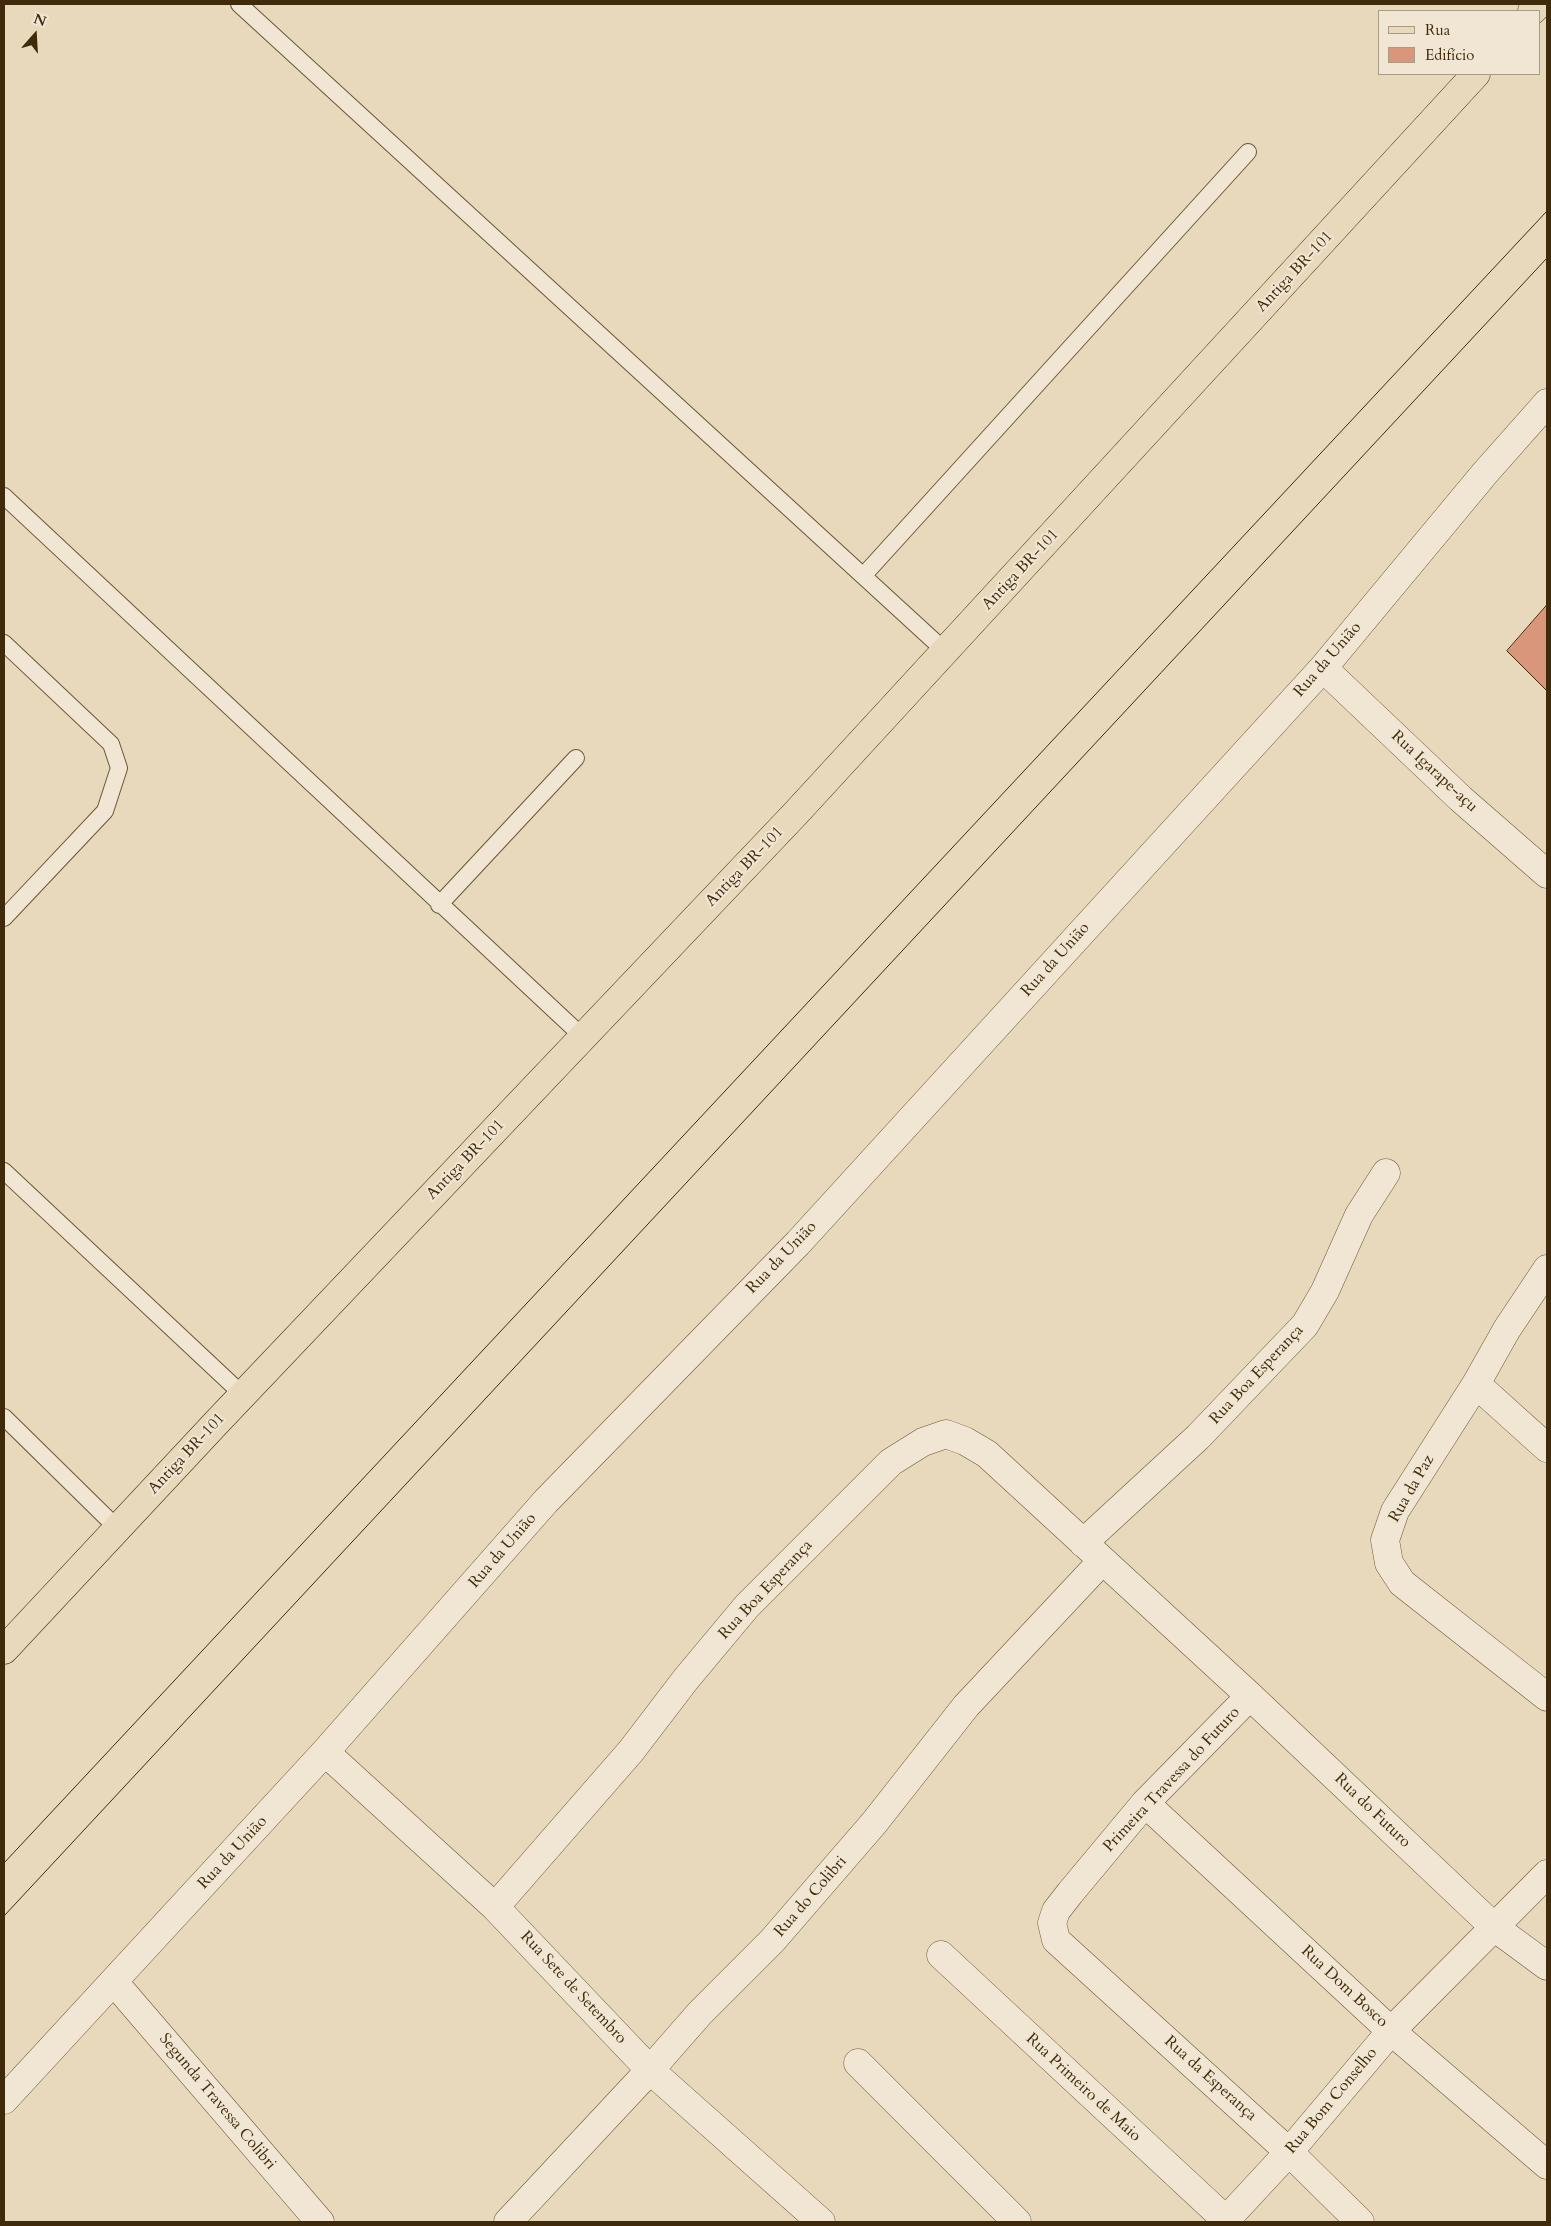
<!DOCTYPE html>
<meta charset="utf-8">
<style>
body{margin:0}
#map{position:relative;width:1551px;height:2226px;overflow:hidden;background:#e9d9bc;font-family:Cardo,serif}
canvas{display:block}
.frame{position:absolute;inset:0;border:5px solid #3f2b0b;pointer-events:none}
.legend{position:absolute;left:1378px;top:10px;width:162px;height:65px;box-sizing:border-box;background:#f1e6d3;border:1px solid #aa9b83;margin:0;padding:6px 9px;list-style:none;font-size:15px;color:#3f2b0b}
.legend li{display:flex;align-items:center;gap:10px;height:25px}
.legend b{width:25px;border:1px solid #aa9b83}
.north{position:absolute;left:10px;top:10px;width:50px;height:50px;-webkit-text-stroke:4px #f1e6d3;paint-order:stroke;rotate:19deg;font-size:14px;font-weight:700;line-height:20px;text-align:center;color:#3f2b0b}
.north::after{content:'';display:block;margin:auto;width:18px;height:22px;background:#3f2b0b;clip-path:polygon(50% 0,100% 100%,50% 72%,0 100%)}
</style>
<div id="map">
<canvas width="1551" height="2226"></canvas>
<div class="frame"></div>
<ul class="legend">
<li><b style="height:6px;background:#e9d9bc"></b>Rua</li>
<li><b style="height:14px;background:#da967b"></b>Edifício</li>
</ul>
<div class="north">N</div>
</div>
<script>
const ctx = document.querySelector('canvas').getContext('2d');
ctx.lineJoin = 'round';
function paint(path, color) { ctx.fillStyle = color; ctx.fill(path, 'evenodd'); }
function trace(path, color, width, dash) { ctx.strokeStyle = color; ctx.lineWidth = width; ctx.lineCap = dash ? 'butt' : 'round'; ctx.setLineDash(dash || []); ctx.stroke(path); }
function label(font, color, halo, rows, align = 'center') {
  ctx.font = font + ' Cardo,serif'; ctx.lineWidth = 4; ctx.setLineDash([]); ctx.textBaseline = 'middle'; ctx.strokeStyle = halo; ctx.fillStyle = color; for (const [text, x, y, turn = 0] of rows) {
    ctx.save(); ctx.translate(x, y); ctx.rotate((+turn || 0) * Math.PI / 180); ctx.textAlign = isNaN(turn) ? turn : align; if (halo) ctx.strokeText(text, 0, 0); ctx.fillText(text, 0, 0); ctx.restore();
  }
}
const building = new Path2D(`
 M1547 605V691L1507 651Z`);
const lane = new Path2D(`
 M239 4 945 651
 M4 496 583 1037
 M863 576 1248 152
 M4 643 111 744 119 768 105 811 4 918
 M439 905 576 758
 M4 1171 243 1395
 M4 1417 117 1528`);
const street = new Path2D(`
 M1323 668 1461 799 1547 874
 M1547 1269 1507 1329 1476 1384 1395 1511 1385 1540 1389 1563 1402 1583 1547 1697
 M1476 1384 1547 1448
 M1083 1543 1198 1437 1305 1325 1325 1291 1359 1215 1386 1173
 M1250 1696 1145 1803 1070 1893 1056 1911 1052 1923 1056 1940 1289 2152 1360 2222
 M325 1752 495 1907 650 2070 821 2222
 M1145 1803 1391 2031 1547 2165
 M495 1907 631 1751 686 1679 747 1606 891 1462 923 1442 946 1434 965 1441 987 1454 1250 1696 1494 1927 1547 1966
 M941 1955 1226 2220
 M114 1982 320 2222
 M858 2063 1017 2222
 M4 2100 325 1752 546 1501 798 1243 1323 668 1485 473 1547 403
 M508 2222 650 2070 700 2013 772 1941 874 1823 966 1706 1102 1561
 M1224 2222 1289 2152 1391 2031 1547 1874`);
const primary = new Path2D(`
 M1532 11 1539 4
 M4 1650 217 1422 796 813 1476 74`);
const tram = new Path2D(`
 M4 1863 1547 211
 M4 1916 1547 258`);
const streetNames = [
 ["Antiga BR-101",1295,272,-47],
 ["Antiga BR-101",1021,570,-47],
 ["Rua da União",1328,660,-49],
 ["Rua Igarape-açu",1434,772,43],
 ["Antiga BR-101",745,867,-46],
 ["Rua da União",1056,960,-48],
 ["Antiga BR-101",466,1160,-46],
 ["Rua da União",782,1258,-46],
 ["Rua Boa Esperança",1257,1375,-47],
 ["Antiga BR-101",187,1454,-47],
 ["Rua da Paz",1412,1489,-60],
 ["Rua da União",503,1551,-49],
 ["Rua Boa Esperança",766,1590,-47],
 ["Primeira Travessa do Futuro",1172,1780,-47],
 ["Rua do Futuro",1372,1811,44],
 ["Rua da União",233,1853,-47],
 ["Rua do Colibri",811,1897,-49],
 ["Rua Dom Bosco",1344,1987,43],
 ["Rua Sete de Setembro",573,1988,47],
 ["Rua da Esperança",1210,2079,42],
 ["Rua Primeiro de Maio",1083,2088,43],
 ["Rua Bom Conselho",1332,2101,-50],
 ["Segunda Travessa Colibri",217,2102,50]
];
paint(building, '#da967b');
trace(building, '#3f2b0b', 1);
trace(lane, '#6a5637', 18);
trace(street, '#6a5637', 29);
trace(primary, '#3f2b0b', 29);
trace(lane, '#f1e6d3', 16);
trace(street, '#f1e6d3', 28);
trace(primary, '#e9d9bc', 28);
trace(tram, '#3f2b0b', 1);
label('16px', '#3f2b0b', '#f1e6d3', streetNames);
</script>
